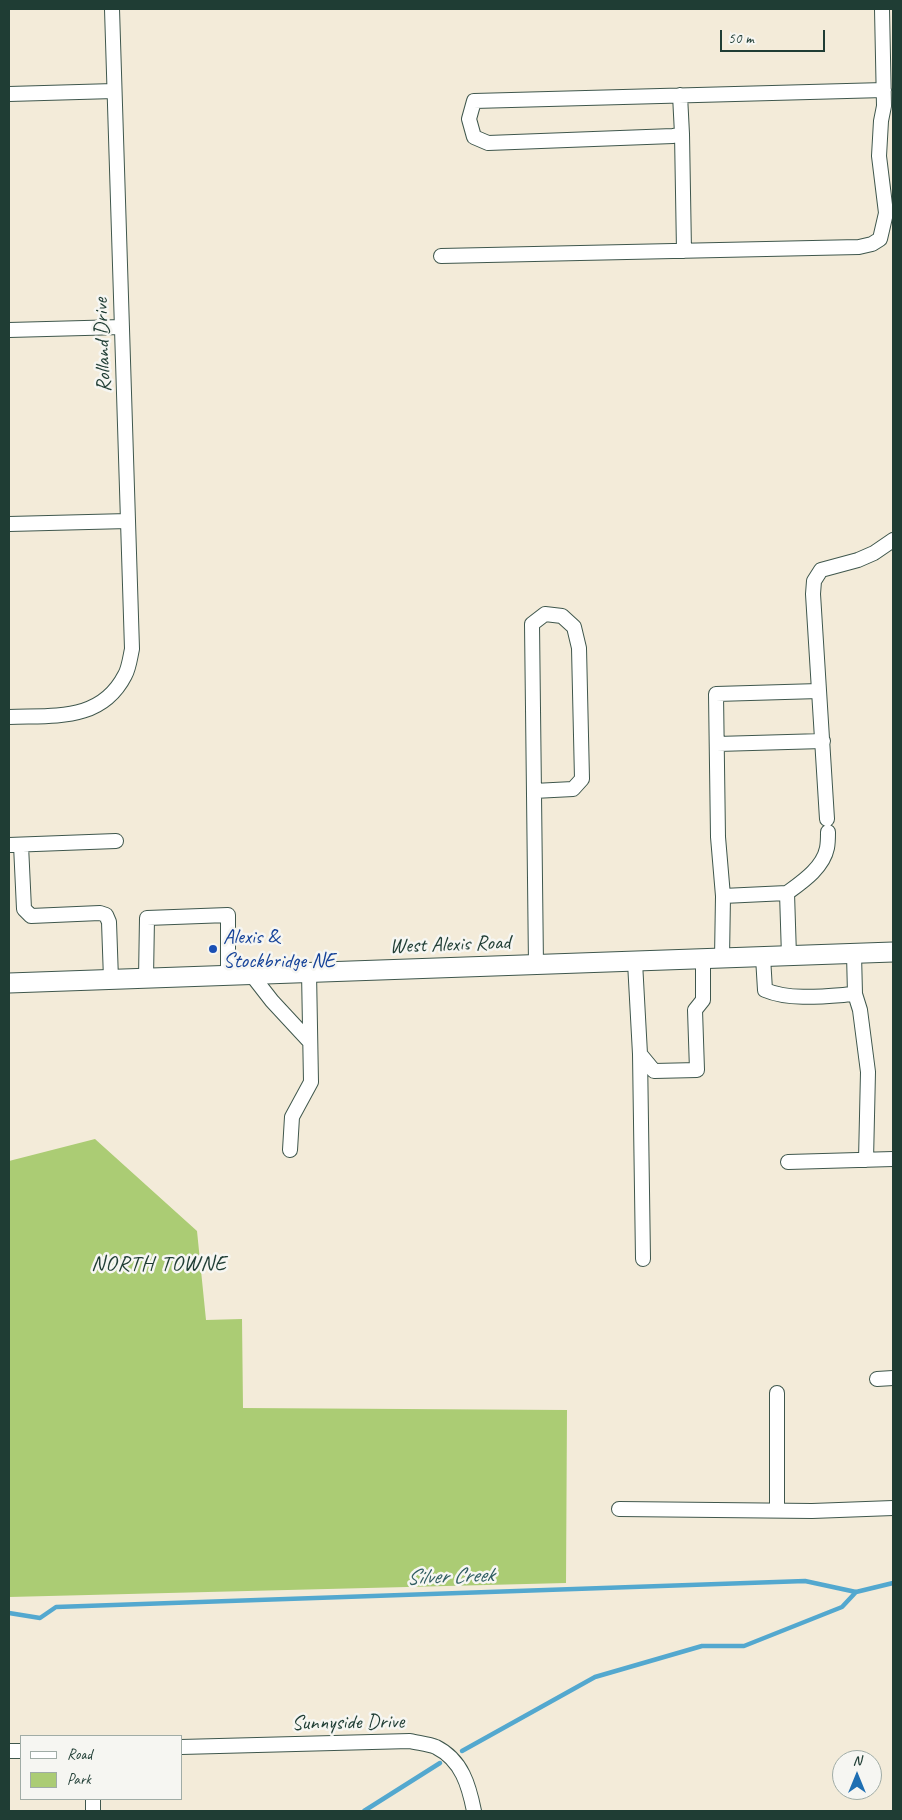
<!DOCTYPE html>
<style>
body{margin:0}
#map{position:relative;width:902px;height:1820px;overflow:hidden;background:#f3ebd9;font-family:Caveat,sans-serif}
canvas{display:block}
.frame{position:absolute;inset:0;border:10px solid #1f3d34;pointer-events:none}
.legend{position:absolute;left:20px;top:1735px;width:162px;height:65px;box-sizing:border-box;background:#f6f6f2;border:1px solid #a0aca6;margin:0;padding:6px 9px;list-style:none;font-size:15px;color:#1f3d34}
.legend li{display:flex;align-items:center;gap:10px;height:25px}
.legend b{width:25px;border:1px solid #a0aca6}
.north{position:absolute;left:832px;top:1750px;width:50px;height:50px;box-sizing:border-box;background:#f6f6f2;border:1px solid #a0aca6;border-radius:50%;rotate:0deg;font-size:14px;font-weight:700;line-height:20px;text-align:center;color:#1f3d34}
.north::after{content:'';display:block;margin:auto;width:18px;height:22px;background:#1f6fb2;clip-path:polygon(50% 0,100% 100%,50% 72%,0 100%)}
.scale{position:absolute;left:720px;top:30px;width:105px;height:22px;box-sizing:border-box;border:2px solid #1f3d34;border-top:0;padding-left:6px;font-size:15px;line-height:18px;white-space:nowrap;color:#1f3d34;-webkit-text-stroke:4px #f6f6f2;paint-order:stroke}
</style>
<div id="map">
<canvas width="902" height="1820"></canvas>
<div class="frame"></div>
<ul class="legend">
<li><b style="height:6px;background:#fff"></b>Road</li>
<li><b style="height:14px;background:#abcc74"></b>Park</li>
</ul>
<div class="north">N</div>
<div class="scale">50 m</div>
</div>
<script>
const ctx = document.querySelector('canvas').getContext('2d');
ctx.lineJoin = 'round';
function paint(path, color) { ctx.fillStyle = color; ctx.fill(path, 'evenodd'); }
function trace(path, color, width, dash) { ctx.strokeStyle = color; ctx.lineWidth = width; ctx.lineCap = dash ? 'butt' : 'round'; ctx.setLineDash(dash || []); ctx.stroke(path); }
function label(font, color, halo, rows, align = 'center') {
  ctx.font = font + ' Caveat,sans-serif'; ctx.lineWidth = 5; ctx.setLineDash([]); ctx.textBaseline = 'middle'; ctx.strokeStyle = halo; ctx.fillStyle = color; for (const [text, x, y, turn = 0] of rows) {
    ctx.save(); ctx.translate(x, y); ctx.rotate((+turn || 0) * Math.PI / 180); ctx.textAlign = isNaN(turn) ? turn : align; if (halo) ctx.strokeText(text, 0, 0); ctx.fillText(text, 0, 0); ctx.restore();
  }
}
const green = new Path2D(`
 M95 1139 197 1231 206 1320 242 1319 243 1408 567 1410 566 1583 9 1597V1161Z`);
const stream = new Path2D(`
 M9 1613 40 1618 56 1607 805 1581 856 1592 893 1583
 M462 1751 595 1677 702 1646H744L842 1607 856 1592
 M364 1811 440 1763`);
const minor = new Path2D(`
 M9 94 114 91
 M680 95 682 134 673 136 488 143 474 137 469 119 474 101 884 90
 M682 134 684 251
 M441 256 859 247 872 244 880 239 886 213 879 156 881 121 884 106 882 9
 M9 330 122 327
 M9 524 128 521
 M9 717C54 715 101 722 125 675 129 668 130 658 132 649L112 9
 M717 744 823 741
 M534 791 573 789 582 779 579 648 574 627 562 616 545 614 532 624 536 965
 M827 819 813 594 814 581 821 570 858 560 874 553 893 540
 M9 845 116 841
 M21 845 24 909 31 916 100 913 106 915 109 922 111 979
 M787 893C802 882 823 868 827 848 828 843 828 837 828 832
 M723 896 718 837 716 694 819 691
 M854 954 855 994 860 1010 868 1072 866 1160
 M763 957 765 990C791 1001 827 996 855 994
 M722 958 723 896 787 893 789 956
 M635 962 640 1054 643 1259
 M251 974 272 1001 310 1042
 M146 978 147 918 228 915V975
 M640 1054 654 1071 697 1070 695 1010 703 1000V959
 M290 1150 292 1117 311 1082 309 972
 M788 1162 893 1159
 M877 1379 893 1378
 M619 1509 812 1511 893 1508
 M777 1509V1393
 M181 1747 410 1741C418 1743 429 1744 436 1747 462 1760 469 1786 474 1811
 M9 1751H21
 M93 1799V1811`);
const major = new Path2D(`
 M9 983 893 952`);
const markers = [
 [213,949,5,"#1a4fb4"]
];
const streetNames = [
 ["Rolland Drive",103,345,-92],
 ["West Alexis Road",450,945,-2],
 ["Sunnyside Drive",348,1723,-1]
];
const transitNames = [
 ["Alexis &",223,937],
 ["Stockbridge NE",223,961]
];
const neighbourhoodNames = [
 ["NORTH TOWNE",159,1264]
];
const waterNames = [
 ["Silver Creek",450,1577,-2]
];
paint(green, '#abcc74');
trace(stream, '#53a8cf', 4.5);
trace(minor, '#3f574d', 16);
trace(major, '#3f574d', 21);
trace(minor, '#fff', 14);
trace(major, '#fff', 19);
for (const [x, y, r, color] of markers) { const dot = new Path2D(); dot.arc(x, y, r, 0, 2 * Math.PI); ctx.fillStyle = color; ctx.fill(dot); trace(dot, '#f6f6f2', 2); }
label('21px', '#1f3d34', '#f6f6f2', streetNames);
label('21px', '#164399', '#f6f6f2', transitNames, 'left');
ctx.letterSpacing = '1px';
label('22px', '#1f3d34', '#f6f6f2', neighbourhoodNames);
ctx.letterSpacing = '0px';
label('italic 22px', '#2f5d62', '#f6f6f2', waterNames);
</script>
